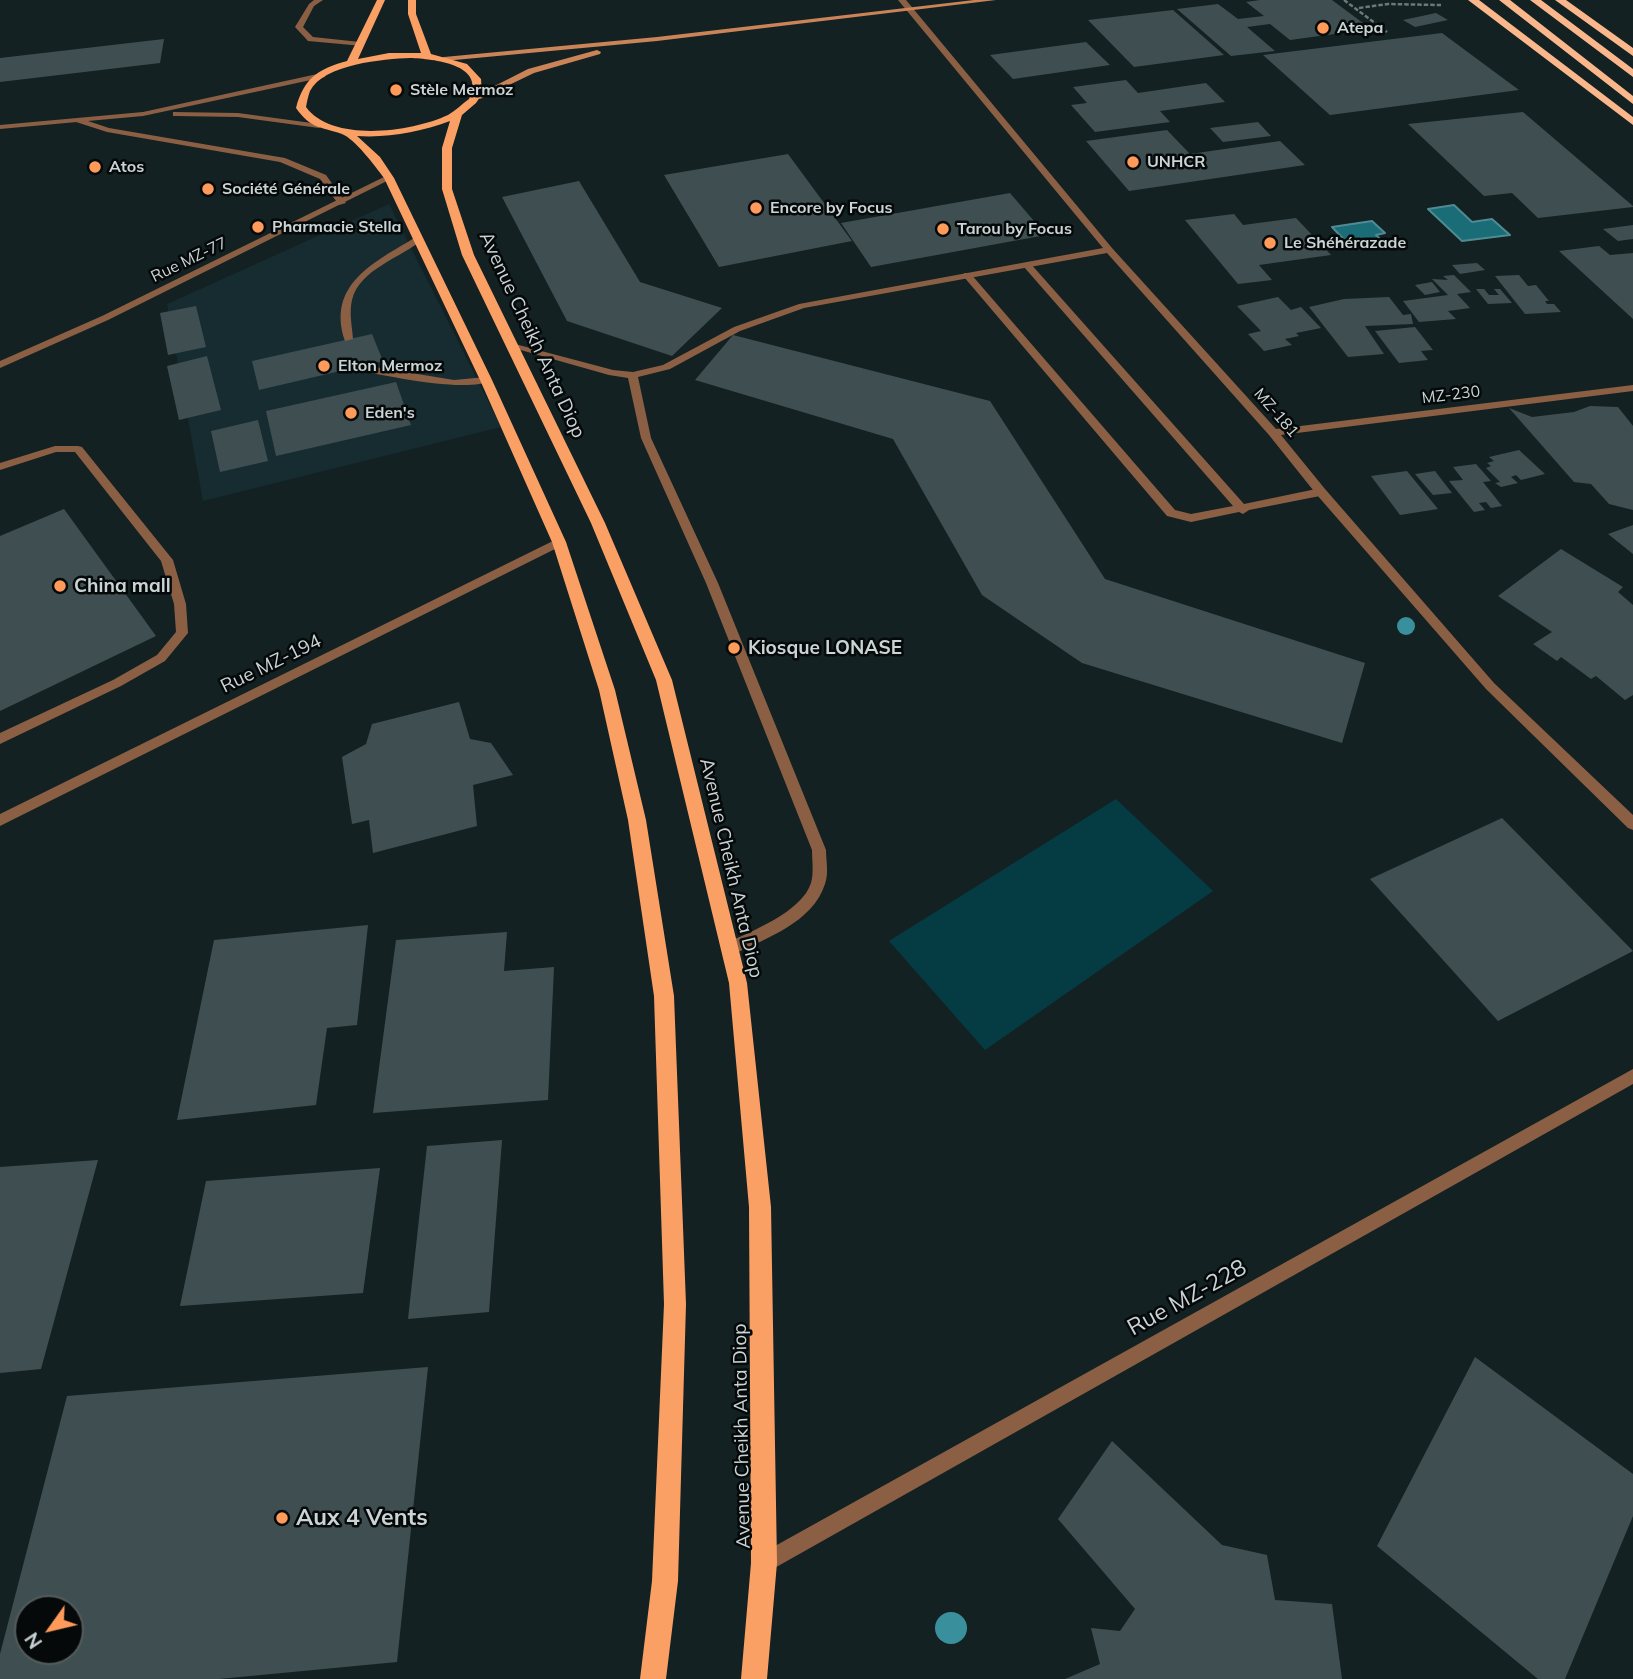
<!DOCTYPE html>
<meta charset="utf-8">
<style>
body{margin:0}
#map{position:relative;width:1633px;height:1679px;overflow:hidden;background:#132123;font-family:Mulish,sans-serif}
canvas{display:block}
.north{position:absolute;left:14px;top:1595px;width:70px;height:70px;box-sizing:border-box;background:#05090a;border:2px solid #545a5b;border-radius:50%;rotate:236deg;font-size:19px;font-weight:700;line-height:28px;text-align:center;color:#cbd4d5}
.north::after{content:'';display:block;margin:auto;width:24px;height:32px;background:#ff9b5a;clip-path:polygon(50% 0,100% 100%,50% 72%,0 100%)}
</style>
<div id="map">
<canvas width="1633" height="1679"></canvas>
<div class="north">N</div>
</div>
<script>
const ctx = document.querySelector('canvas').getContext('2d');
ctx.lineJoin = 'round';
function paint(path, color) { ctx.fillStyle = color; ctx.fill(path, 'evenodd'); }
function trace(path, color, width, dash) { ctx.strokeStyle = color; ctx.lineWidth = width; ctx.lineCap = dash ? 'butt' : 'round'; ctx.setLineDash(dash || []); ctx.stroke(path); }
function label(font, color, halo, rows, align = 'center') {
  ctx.font = font + ' Mulish,sans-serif'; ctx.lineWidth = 5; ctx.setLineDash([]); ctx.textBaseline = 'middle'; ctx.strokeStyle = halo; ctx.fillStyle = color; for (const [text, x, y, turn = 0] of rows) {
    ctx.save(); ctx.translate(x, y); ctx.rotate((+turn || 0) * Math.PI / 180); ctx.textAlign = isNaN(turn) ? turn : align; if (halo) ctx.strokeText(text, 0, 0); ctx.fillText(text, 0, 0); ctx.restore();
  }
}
const built = new Path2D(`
 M389 204 501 427 203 501 167 304Z`);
const green = new Path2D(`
 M1116 799 1213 891 985 1050 889 941Z`);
const water = new Path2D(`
 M1454 205 1472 222 1492 219 1510 235 1462 241 1428 209Z
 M1372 221 1385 233 1376 235 1384 243 1352 248 1332 227Z`);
const building = new Path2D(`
 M1260 0H1332L1371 29 1290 40 1270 24 1247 27 1275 51 1231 56 1177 9 1218 4 1238 19 1264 16 1246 2Z
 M1173 10 1224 55 1134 67 1088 20Z
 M1436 13 1448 20 1415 27 1403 20Z
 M1442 33 1519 90 1330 115 1263 55Z
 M164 39 160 63 0 82V58Z
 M1086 42 1110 65 1013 79 990 55Z
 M1126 80 1138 93 1206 83 1225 102 1160 111 1170 122 1095 132 1071 105 1087 103 1073 87Z
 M1523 112 1633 206V207L1538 218 1512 193 1484 196 1408 124Z
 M1258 122 1271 136 1223 142 1210 128Z
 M1167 130 1190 154 1280 141 1305 165 1129 191 1086 141Z
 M788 154 852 241 719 267 664 175Z
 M579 181 640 282 722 308 672 356 567 321 502 197Z
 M1010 193 1046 235 871 267 841 223Z
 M1234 214 1243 225 1296 218 1331 255 1259 265 1272 280 1238 284 1185 220Z
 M1633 225V239L1618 241 1603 229Z
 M1599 246 1610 255 1633 253V319L1559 251Z
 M1477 263 1485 270 1460 274 1452 265Z
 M1454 275 1471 292 1457 294 1470 308 1448 311 1456 319 1419 322 1403 301 1448 295 1432 279 1448 280 1443 276Z
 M1519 275 1528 286 1536 285 1549 301H1545L1547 304H1554L1561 312 1525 314 1495 276Z
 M1432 282 1440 292 1425 295 1415 285Z
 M1476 289H1484L1489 295H1499L1494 289H1500L1512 303 1488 304Z
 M1278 297 1291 310 1301 307 1321 328 1296 333 1299 336 1285 339 1292 345 1264 351 1248 334 1261 331 1237 306Z
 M1389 297 1403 315 1411 314 1413 324 1365 326 1384 354 1348 357 1309 307 1344 299Z
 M196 306 206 347 168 355 160 313Z
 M1415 327 1433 350 1421 351 1428 360 1399 363 1375 331Z
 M372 334 383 361 259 390 252 361Z
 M733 335 990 401 1105 579 1365 663 1342 743 1082 663 982 595 893 439 695 380Z
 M207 356 221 410 179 420 167 366Z
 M396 382 411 425 276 456 266 411Z
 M1590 406 1618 407 1633 426V510L1609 504 1591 484 1574 482 1509 408 1532 417 1574 412Z
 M258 420 268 461 220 472 211 431Z
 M1519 450 1545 474 1521 480 1516 475 1511 477 1518 483 1501 487 1495 483 1500 482 1486 468 1491 466 1487 463 1494 461 1489 457Z
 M1476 464 1491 481 1483 482 1502 506 1491 508 1486 502 1479 503 1485 510 1474 512 1449 481 1463 480 1453 467Z
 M1407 471 1438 509 1400 515 1371 476Z
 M1435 471 1452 493 1433 495 1415 474Z
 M64 509 156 636 0 711V536Z
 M1633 525V554L1608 534Z
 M1561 549 1623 587 1618 592 1633 605V695L1625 700 1596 676 1591 679 1561 657 1557 661 1533 644 1552 632 1498 596Z
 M459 702 470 739 491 743 513 775 473 785 477 826 373 853 369 820 352 824 342 757 366 744 372 724Z
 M1502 818 1633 951 1498 1021 1370 879Z
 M368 925 357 1025 327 1028 316 1105 177 1120 214 940Z
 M507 932 504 971 554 967 548 1100 373 1113 396 940Z
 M502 1140 489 1312 408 1319 427 1146Z
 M98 1160 41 1369 0 1373V1167Z
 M380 1168 363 1293 180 1306 206 1181Z
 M1475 1357 1633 1474V1516L1565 1679H1538L1377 1546Z
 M428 1367 397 1662 219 1679H0V1654L67 1396ZM28 1609H70V1651H28Z
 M1112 1441 1222 1545 1267 1555 1275 1600 1332 1604 1342 1679H1065L1100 1664 1091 1628 1120 1631 1135 1609 1058 1519Z`);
const path = new Path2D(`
 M1344 0 1387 32
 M1359 8 1388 4 1441 5`);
const service = new Path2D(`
 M314 0H323L314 6 303 27 313 37 360 42 364 44 363 46 308 41 295 27 309 4Z
 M79 118 109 128 285 158 326 175 346 203 339 205 320 179 280 162 107 132 76 122 75 120Z
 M416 237 423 239C403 257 359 269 352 300 349 313 352 326 353 339L345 341C326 284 375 262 416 237Z
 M1024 263H1030L1244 504 1321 488 1327 492 1325 495 1249 510 1243 514 1239 512 1191 522 1167 516 964 277V273H970L1175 510 1191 514 1233 506 1024 267Z
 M357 364 454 380 486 377 491 380C469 394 381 375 353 369L352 367Z
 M78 446 82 447 173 560 186 604 188 633 165 661 121 686 0 744V733L113 680 157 655 176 632 174 604 161 561 75 452H56L0 470V463L55 446Z`);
const minor = new Path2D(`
 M898 0H906L1112 248 1276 429 1633 385V391L1281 435 1325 489 1494 683 1633 815V830L1628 828 1486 689 1317 495 1269 435 1107 253 804 308 740 331 670 369 638 377 651 438 718 583 826 850C826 861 829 873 825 884 813 922 767 938 734 954L729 956 724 954 722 949 724 944C750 932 802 912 811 883 814 873 812 860 812 850L706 583 641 438 628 378 609 375 510 347 515 344 613 370 633 372 663 365 734 327 799 304 1103 248Z
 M386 176 393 178 108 320 0 368V361L102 316Z
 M559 538 565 542 563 545 0 826V814Z
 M1633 1069V1084L771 1570 764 1573 757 1570 754 1563 757 1556Z`);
const tertiary = new Path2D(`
 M322 73H325V77L143 116 0 129V125L143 112Z
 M173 112 238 113 319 124 323 126 319 128 238 117 176 116H173Z`);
const secondary = new Path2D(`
 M974 0H996L657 41 444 61 440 59 444 57 657 37Z
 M597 50 601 52 600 54 534 73 480 99 473 97 528 69Z`);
const primary = new Path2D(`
 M377 0H385L358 59 389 53H421L408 14V0H416V14L431 54 467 64 481 79 482 94 476 103 462 115 452 148V189L474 255 605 523 672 680 747 983 771 1207 777 1563 767 1679H741L751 1563 749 1207 729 983 656 680 591 523 462 255 442 189V148L450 121C420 132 389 138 357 136L380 157 394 178 492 380 566 542 615 690 646 820 674 996 686 1304 678 1581 666 1679H640L652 1581 664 1304 654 996 628 820 599 690 552 542 480 380 384 178C375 166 355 139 342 134 319 126 311 129 296 108 304 78 318 69 347 61ZM410 58C433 59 487 64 469 99 462 104 455 111 448 115 412 132 332 143 306 107 307 102 308 96 310 91 324 64 384 59 410 58Z`);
const trunk = new Path2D(`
 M1468 0H1479L1633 117V125Z
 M1499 0H1510L1633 96V104Z
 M1530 0H1541L1633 69V77Z
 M1555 0H1566L1633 48V56Z`);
const trees = [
 [1406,626,9],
 [951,1628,16]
];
const markers = [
 [1323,28,7,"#ff9b5a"],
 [396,90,7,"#ff9b5a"],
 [1133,162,7,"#ff9b5a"],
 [95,167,7,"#ff9b5a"],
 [208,189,7,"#ff9b5a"],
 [756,208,7,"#ff9b5a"],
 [258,227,7,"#ff9b5a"],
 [943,229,7,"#ff9b5a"],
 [1270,243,7,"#ff9b5a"],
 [324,366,7,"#ff9b5a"],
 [351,413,7,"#ff9b5a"],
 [60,586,7,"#ff9b5a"],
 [734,648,7,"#ff9b5a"],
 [282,1518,7,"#ff9b5a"]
];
const farPoinames = [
 ["Atepa",1337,28],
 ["Stèle Mermoz",410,90],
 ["UNHCR",1147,162],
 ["Atos",109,167],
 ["Société Générale",222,189],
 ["Encore by Focus",770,208],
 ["Pharmacie Stella",272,227],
 ["Tarou by Focus",957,229],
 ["Le Shéhérazade",1284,243],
 ["Elton Mermoz",338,366],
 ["Eden's",365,413]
];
const farStreetnames = [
 ["Rue MZ-77",189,260,-26],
 ["MZ-230",1451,395,-7],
 ["MZ-181",1276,413,49]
];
const streetNames = [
 ["Avenue Cheikh Anta Diop",532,335,65],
 ["Rue MZ-194",271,664,-26],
 ["Avenue Cheikh Anta Diop",731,868,77],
 ["Avenue Cheikh Anta Diop",742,1436,-91]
];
const poiNames = [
 ["China mall",74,586],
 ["Kiosque LONASE",748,648]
];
const nearStreetnames = [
 ["Rue MZ-228",1187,1298,-29]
];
const nearPoinames = [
 ["Aux 4 Vents",296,1518]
];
paint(built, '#162c30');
paint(green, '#053c43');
paint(water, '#1a6c77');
trace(water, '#4f8b93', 2);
paint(building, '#3f4f51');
trace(path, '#6c7879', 2.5, [4.5, 2]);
paint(service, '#8b5f44');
paint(minor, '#8b5f44');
paint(tertiary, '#8b5f44');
paint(secondary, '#ca8457');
paint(primary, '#fba065');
paint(trunk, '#fbb78c');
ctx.fillStyle = '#39909c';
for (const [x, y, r] of trees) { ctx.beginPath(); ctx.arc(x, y, r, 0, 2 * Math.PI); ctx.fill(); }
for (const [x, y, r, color] of markers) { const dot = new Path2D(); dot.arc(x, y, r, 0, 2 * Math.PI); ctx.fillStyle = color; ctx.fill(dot); trace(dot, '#05090a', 2.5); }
label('bold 16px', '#cbd4d5', '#05090a', farPoinames, 'left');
label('16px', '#cbd4d5', '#05090a', farStreetnames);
label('19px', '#cbd4d5', '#05090a', streetNames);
label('bold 19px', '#cbd4d5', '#05090a', poiNames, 'left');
label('23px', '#cbd4d5', '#05090a', nearStreetnames);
label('bold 23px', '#cbd4d5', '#05090a', nearPoinames, 'left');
</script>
